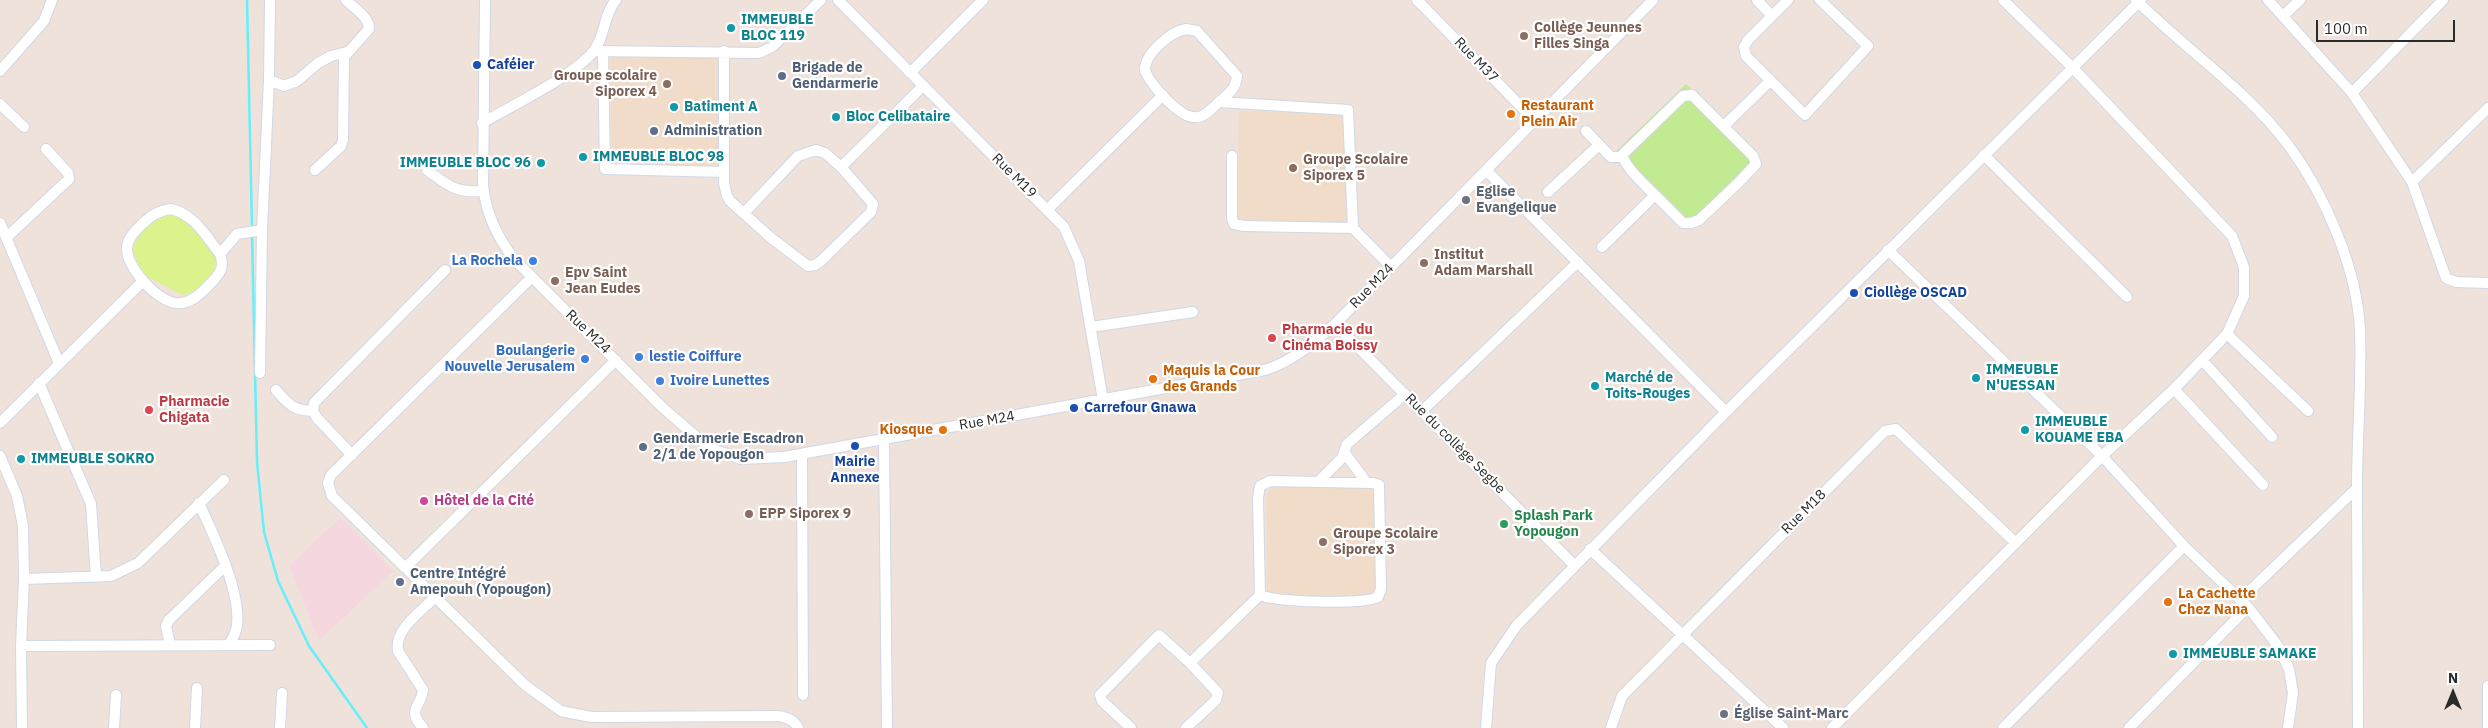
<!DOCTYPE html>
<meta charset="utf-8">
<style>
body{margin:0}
#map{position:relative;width:2488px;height:728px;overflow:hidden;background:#eee2db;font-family:"IBM Plex Sans",sans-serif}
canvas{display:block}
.north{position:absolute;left:2428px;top:668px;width:50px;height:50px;-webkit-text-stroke:4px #fff;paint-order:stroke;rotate:0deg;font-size:14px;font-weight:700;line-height:20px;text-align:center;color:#2b2b2b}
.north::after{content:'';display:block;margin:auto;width:18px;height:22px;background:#2b2b2b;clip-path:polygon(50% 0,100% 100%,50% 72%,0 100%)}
.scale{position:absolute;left:2316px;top:20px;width:139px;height:22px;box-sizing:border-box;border:2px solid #2b2b2b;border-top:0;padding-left:6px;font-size:15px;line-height:18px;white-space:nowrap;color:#2b2b2b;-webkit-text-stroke:4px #fff;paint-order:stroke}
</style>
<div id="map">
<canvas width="2488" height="728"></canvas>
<div class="north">N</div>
<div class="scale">100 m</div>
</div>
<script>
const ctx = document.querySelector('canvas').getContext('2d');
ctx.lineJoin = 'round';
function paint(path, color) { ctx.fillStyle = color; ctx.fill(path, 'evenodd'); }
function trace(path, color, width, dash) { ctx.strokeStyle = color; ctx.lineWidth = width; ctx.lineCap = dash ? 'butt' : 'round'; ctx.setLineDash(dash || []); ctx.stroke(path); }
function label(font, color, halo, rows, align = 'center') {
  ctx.font = font + ' "IBM Plex Sans",sans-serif'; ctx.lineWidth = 4.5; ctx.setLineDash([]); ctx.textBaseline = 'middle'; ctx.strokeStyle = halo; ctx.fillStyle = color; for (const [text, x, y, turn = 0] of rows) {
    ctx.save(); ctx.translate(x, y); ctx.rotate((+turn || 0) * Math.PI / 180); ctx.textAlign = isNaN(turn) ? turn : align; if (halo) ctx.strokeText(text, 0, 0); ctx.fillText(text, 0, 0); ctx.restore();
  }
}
const education = new Path2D(`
 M610 55 722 56 724 167 612 164Z
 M1239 111 1348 112 1349 225 1238 223Z
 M1378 486 1377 596 1279 598 1269 594 1267 591 1266 497 1271 487Z`);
const medical = new Path2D(`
 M340 518 393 571 319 641 289 566Z`);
const green = new Path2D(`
 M1686 84 1757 157 1684 228 1613 154Z`);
const pitch = new Path2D(`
 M175 213 191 221 216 254C214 283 210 287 182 295L152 279 144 278 132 249C143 227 151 218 175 213Z`);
const stream = new Path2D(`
 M247 0 252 228
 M252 234 257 462 264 532 278 581 309 646 367 728`);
const minor = new Path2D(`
 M485 0 483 186C486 214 497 237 514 259L662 407 700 440 715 450 741 459 784 457 1265 370C1293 361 1313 343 1335 324L1653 0
 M838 0 1064 227 1079 261 1103 400
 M1417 0 1534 120
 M1757 0 1771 15
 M1788 0 1748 40 1744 47 1746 56 1805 115 1868 46 1820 0
 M2136 0C2186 50 2246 89 2289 146 2325 195 2357 268 2360 330 2362 382 2357 435 2357 488 2357 568 2358 648 2358 728
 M2268 0 2352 93 2412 182 2446 278 2456 282 2488 283
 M2284 15 2300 0
 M1186 29 1197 31 1237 76C1236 88 1229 94 1220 101 1214 106 1207 115 1199 117 1181 121 1152 86 1145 71 1144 54 1170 32 1186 29Z
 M594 51 759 53 772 47 821 0
 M603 51 605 169 724 172
 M724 51V183L727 196 730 201 770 237 808 266 815 265 821 261 871 212 873 204 841 167 825 153 816 150 798 156 744 213
 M0 71 44 21 52 0
 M910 73 983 0
 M269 80 284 86 297 81 318 63 331 56 347 52
 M2352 93 2443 0
 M1219 102 1348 110 1353 228 1391 267
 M0 104 24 127
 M482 123C510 107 573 76 593 52 605 38 603 15 616 0
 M1724 126 1770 81
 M1586 131 1611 157H1623
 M1984 155 2127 297
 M1232 156V218L1234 224 1244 226 1353 228
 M841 167 923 86
 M315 170 341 146 343 140 344 57 369 29C370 18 354 8 346 0
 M427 170C449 186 455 193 484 191
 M1486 170 1726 412
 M2412 182 2488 108
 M1548 192 1599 145
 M171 209C194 214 206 236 220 254 225 267 220 274 210 284 202 292 194 301 182 303 162 307 129 271 127 251 126 240 134 232 141 225 151 216 157 211 171 209Z
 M1048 209 1163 95
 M0 223 59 363
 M6 238 69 179 68 173 46 149
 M1602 247 1655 195 1683 223H1691L1699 220 1739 182 1756 164 1753 156 1692 95 1683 96 1623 154C1622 165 1647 187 1655 195
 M1888 250 2102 456 2184 546 2248 607 2278 646 2289 669 2293 693 2288 728
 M220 254 237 234 262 230
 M532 277 331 475 328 483 332 496 525 685 561 711 591 717 779 716C787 718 794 719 798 728
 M1335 324 1574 565
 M1091 327 1193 312
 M2227 334 2308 411
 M2202 360 2272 437
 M260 373 262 230 269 80 270 0
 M39 383 91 504 96 577
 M2174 389 2263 485
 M276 390C289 405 293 410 313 411
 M1422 411 1578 262
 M0 423 142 282
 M884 440 887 728
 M1344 452 1367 483
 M802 454 803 695
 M352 455 317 418 313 411 314 403 445 270
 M0 456 17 496 23 526 24 579 21 646 22 728
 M1318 482 1342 458 1347 444 1405 394
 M199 503C213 534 241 591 237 625 236 633 233 639 228 645
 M1590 549 1783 728
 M405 568 616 360
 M24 579 111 576 138 563 224 480
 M2240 600 2357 488
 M170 645 166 626 169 620 225 566
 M21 646 270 645
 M1190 663 1260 595 1258 498 1260 486 1270 481 1373 483 1379 485 1381 589 1378 597C1361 605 1277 602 1260 595
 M114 728 116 695
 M195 728 197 688
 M280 728 282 693
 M423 728C406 708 421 708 423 690L398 651C394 629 421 612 435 597
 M1131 728 1102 701 1100 695 1159 635 1190 663 1218 693 1216 700 1186 728
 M1486 728 1491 663 1517 625 1726 412 2141 0
 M1611 728 1622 696 1885 431 1896 429 2016 543
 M1832 728 2102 456 2174 389 2227 334 2244 296V267L2232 236 2073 68 2003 0
 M2003 728 2184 546
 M2129 728 2248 607
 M2488 728V686`);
const markers = [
 [731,28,5,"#0f9aa8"],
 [1524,36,5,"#8d6e63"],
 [477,65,5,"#1a4fb4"],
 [782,76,5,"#5c6f8a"],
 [667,84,5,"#8d6e63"],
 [674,107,5,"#0f9aa8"],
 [1511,114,5,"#e8710a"],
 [836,117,5,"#0f9aa8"],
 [654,131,5,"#5c6f8a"],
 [583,157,5,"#0f9aa8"],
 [541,163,5,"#0f9aa8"],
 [1293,168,5,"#8d6e63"],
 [1466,200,5,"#6b7280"],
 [533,261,5,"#3f7fe0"],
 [1424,263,5,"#8d6e63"],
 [555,281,5,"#8d6e63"],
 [1854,293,5,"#1a4fb4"],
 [1272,338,5,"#e0444e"],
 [639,357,5,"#3f7fe0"],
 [585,359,5,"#3f7fe0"],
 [1976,378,5,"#0f9aa8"],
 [1153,379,5,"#e8710a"],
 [660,381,5,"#3f7fe0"],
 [1595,386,5,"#0f9aa8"],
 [1074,408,5,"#1a4fb4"],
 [149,410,5,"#e0444e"],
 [943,430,5,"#e8710a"],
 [2025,430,5,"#0f9aa8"],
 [855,446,5,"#1a4fb4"],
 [643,447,5,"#5c6f8a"],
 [21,459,5,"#0f9aa8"],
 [424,501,5,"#d1479c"],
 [749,514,5,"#8d6e63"],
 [1504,524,5,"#2e9e5b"],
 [1323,542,5,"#8d6e63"],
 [400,582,5,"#5c6f8a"],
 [2168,602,5,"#e8710a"],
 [2173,654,5,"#0f9aa8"],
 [1724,714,5,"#6b7280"]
];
const cultureNames = [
 ["IMMEUBLE",741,20],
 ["BLOC 119",741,36],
 ["Batiment A",684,107],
 ["Bloc Celibataire",846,117],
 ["IMMEUBLE BLOC 98",593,157],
 ["IMMEUBLE BLOC 96",531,163,"right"],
 ["IMMEUBLE",1986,370],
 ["N'UESSAN",1986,386],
 ["Marché de",1605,378],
 ["Toits-Rouges",1605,394],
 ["IMMEUBLE",2035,422],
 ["KOUAME EBA",2035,438],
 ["IMMEUBLE SOKRO",31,459],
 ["IMMEUBLE SAMAKE",2183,654]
];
const educationNames = [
 ["Collège Jeunnes",1534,28],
 ["Filles Singa",1534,44],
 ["Groupe scolaire",657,76,"right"],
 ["Siporex 4",657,92,"right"],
 ["Groupe Scolaire",1303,160],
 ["Siporex 5",1303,176],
 ["Institut",1434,255],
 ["Adam Marshall",1434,271],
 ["Epv Saint",565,273],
 ["Jean Eudes",565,289],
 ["EPP Siporex 9",759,514],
 ["Groupe Scolaire",1333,534],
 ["Siporex 3",1333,550]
];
const streetNames = [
 ["Rue M37",1476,60,46],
 ["Rue M19",1014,176,45],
 ["Rue M24",1372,286,-46],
 ["Rue M24",588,332,44],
 ["Rue M24",987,421,-10],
 ["Rue du collège Segbe",1455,444,45],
 ["Rue M18",1804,512,-45]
];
const transitNames = [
 ["Caféier",487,65],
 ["Ciollège OSCAD",1864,293],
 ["Carrefour Gnawa",1084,408],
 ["Mairie",855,462,"center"],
 ["Annexe",855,478,"center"]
];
const serviceNames = [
 ["Brigade de",792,68],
 ["Gendarmerie",792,84],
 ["Administration",664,131],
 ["Gendarmerie Escadron",653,439],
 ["2/1 de Yopougon",653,455],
 ["Centre Intégré",410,574],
 ["Amepouh (Yopougon)",410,590]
];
const foodNames = [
 ["Restaurant",1521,106],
 ["Plein Air",1521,122],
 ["Maquis la Cour",1163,371],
 ["des Grands",1163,387],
 ["Kiosque",933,430,"right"],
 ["La Cachette",2178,594],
 ["Chez Nana",2178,610]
];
const worshipNames = [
 ["Eglise",1476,192],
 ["Evangelique",1476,208],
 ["Église Saint-Marc",1734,714]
];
const shopNames = [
 ["La Rochela",523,261],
 ["Boulangerie",575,351],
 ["Nouvelle Jerusalem",575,367],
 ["lestie Coiffure",649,357,"left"],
 ["Ivoire Lunettes",670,381,"left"]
];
const healthNames = [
 ["Pharmacie du",1282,330],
 ["Cinéma Boissy",1282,346],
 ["Pharmacie",159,402],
 ["Chigata",159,418]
];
const hotelNames = [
 ["Hôtel de la Cité",434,501]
];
const leisureNames = [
 ["Splash Park",1514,516],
 ["Yopougon",1514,532]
];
paint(education, '#f1dcc9');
paint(medical, '#f5d8df');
paint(green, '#c1ea92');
paint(pitch, '#dbf28d');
trace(stream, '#64effa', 2.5);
trace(minor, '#d0d8e5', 12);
trace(minor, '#fff', 10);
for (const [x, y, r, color] of markers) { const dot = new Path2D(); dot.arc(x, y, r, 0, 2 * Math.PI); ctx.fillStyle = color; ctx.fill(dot); trace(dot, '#fff', 2); }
label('bold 14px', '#0d838f', '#fff', cultureNames, 'left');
label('bold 14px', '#785e54', '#fff', educationNames, 'left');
label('14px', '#2b2b2b', '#fff', streetNames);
label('bold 14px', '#164399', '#fff', transitNames, 'left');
label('bold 14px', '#4e5e75', '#fff', serviceNames, 'left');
label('bold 14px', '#c56008', '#fff', foodNames, 'left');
label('bold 14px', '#5b616d', '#fff', worshipNames, 'left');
label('bold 14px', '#366cbe', '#fff', shopNames, 'right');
label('bold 14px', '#be3a42', '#fff', healthNames, 'left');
label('bold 14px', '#b23c85', '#fff', hotelNames, 'left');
label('bold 14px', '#27864d', '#fff', leisureNames, 'left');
</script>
